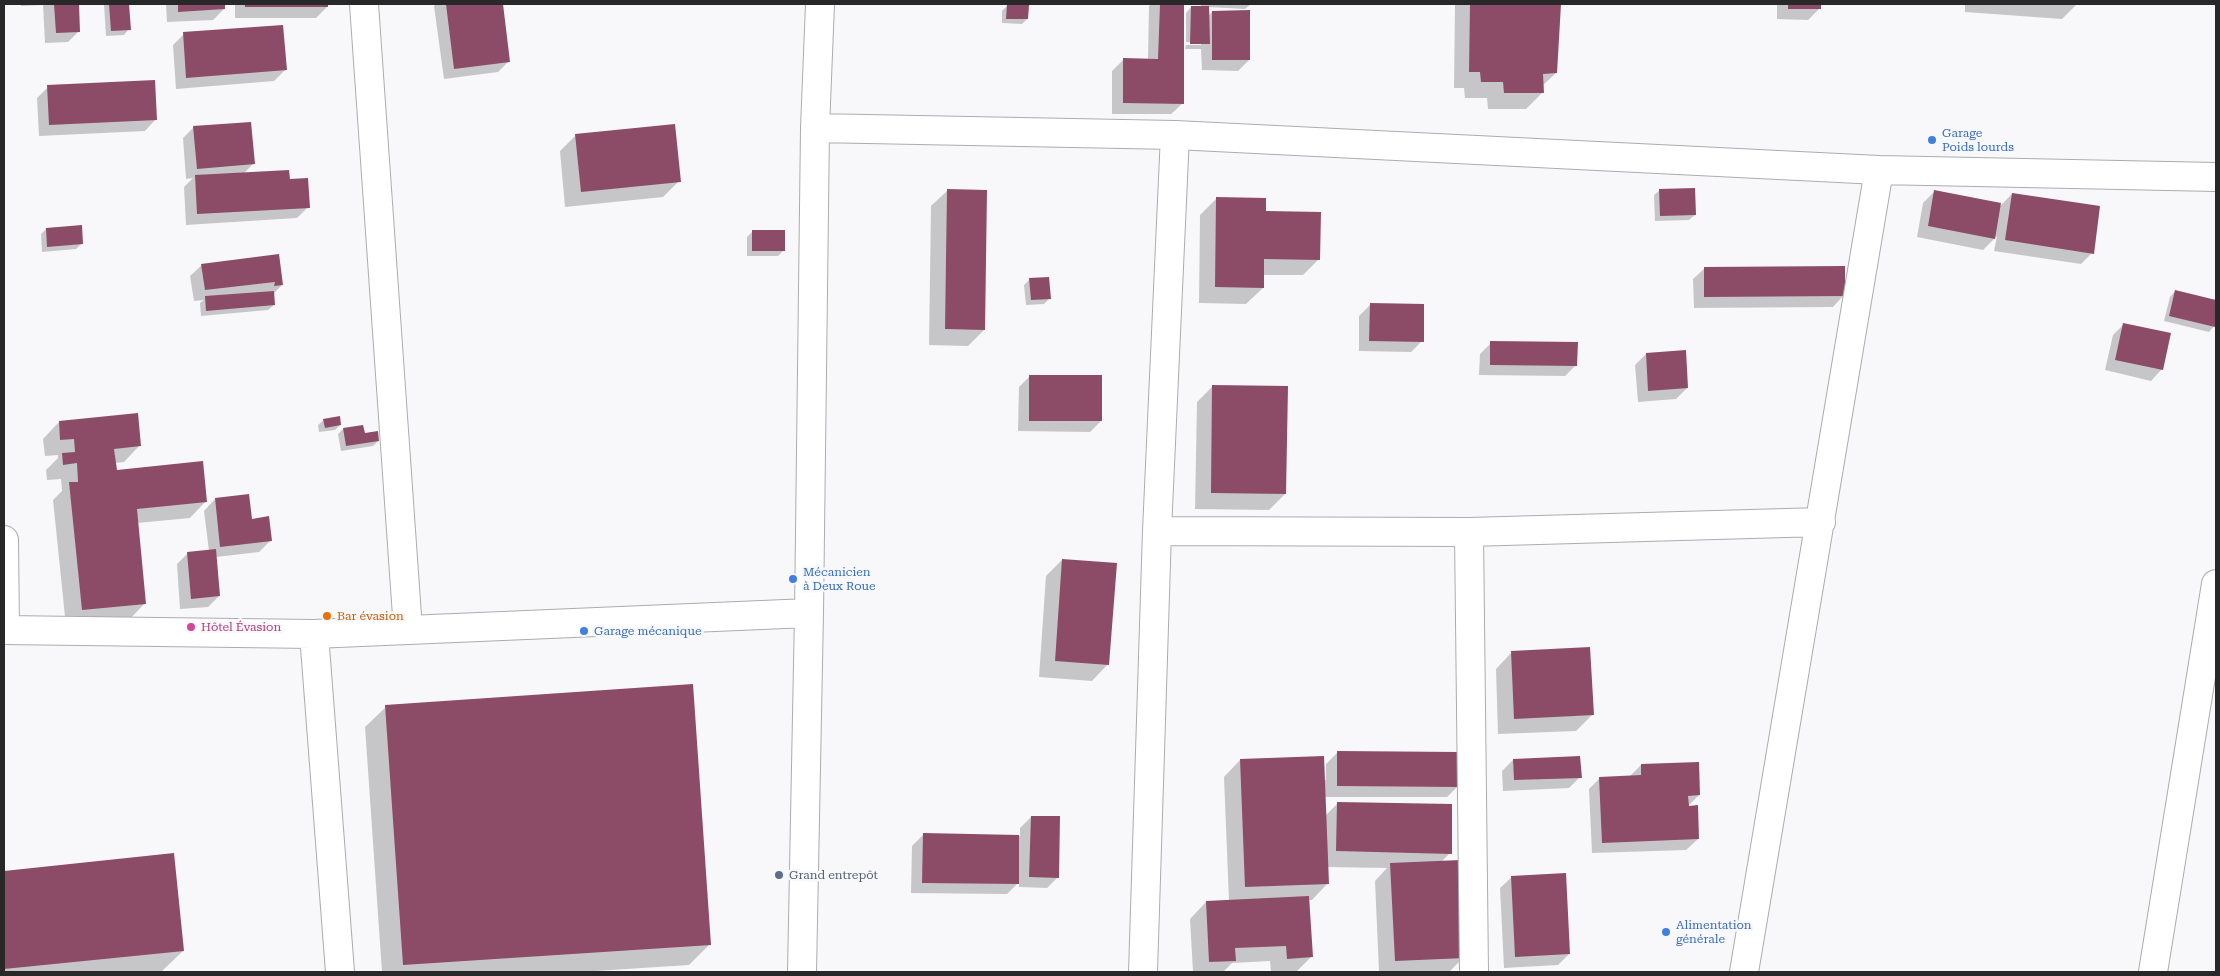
<!DOCTYPE html>
<meta charset="utf-8">
<style>
body{margin:0}
#map{position:relative;width:2220px;height:976px;overflow:hidden;background:#f8f8fa;font-family:"Roboto Serif",serif}
canvas{display:block}
.frame{position:absolute;inset:0;border:5px solid #282828;pointer-events:none}
</style>
<div id="map">
<canvas width="2220" height="976"></canvas>
<div class="frame"></div>
</div>
<script>
const ctx = document.querySelector('canvas').getContext('2d');
ctx.lineJoin = 'round';
function paint(path, color) { ctx.fillStyle = color; ctx.fill(path, 'evenodd'); }
function trace(path, color, width, dash) { ctx.strokeStyle = color; ctx.lineWidth = width; ctx.lineCap = dash ? 'butt' : 'round'; ctx.setLineDash(dash || []); ctx.stroke(path); }
function label(font, color, halo, rows, align = 'center') {
  ctx.font = font + ' "Roboto Serif",serif'; ctx.lineWidth = 5; ctx.setLineDash([]); ctx.textBaseline = 'middle'; ctx.strokeStyle = halo; ctx.fillStyle = color; for (const [text, x, y, turn = 0] of rows) {
    ctx.save(); ctx.translate(x, y); ctx.rotate((+turn || 0) * Math.PI / 180); ctx.textAlign = isNaN(turn) ? turn : align; if (halo) ctx.strokeText(text, 0, 0); ctx.fillText(text, 0, 0); ctx.restore();
  }
}
const shadow = new Path2D(`
 M21 4H78L79 31 68 42 45 43 43 5 21 6Z
 M104 4H128L129 29 124 35 106 36Z
 M166 4H224V9L213 20 167 22Z
 M235 4H327V7L316 18H235Z
 M436 4H502L509 61 498 72 444 79 434 6Z
 M1152 4H1183V103L1171 114H1112V71L1123 60H1148L1149 6Z
 M1201 4H1251L1245 9 1208 7V16L1212 12 1249 60 1238 71 1202 70 1201 49H1185L1186 45H1201V43L1186 42V13L1191 7H1201Z
 M1455 4H1560L1556 73 1542 86V93L1526 109H1488L1487 98H1465L1464 88H1454Z
 M1777 4H1820V8L1808 20 1777 19Z
 M1965 4H2077L2062 19 1965 12Z
 M1008 5 1027 19 1022 24 1002 23V11Z
 M184 34 285 70 274 81 176 89 173 45Z
 M48 87 156 119 145 131 39 136 37 98Z
 M194 127 254 163 243 174 289 180 308 207 297 218 186 225 184 187 193 178 186 179 183 138Z
 M576 135 679 181 663 197 565 207 560 151Z
 M948 190 986 191 984 330 968 346 929 345 931 206Z
 M1660 190 1695 215 1689 220 1655 221 1654 195Z
 M1934 192 1999 207 2012 194 2092 253 2081 264 1994 251 1997 236 1983 250 1917 237 1923 203Z
 M1216 199 1265 212 1319 259 1303 275H1263V288L1246 304 1199 303 1200 215Z
 M46 229 82 243 76 249 42 252 41 234Z
 M752 232 783 251 778 256H747V237Z
 M278 256 282 285 273 294 274 305 268 310 201 316 200 303 204 300 194 301 190 276 202 265Z
 M1705 268 1844 295 1833 307 1694 308 1693 279Z
 M1029 280 1050 298 1044 304 1026 305 1024 285Z
 M2175 291 2216 301 2214 326 2209 332 2164 321 2170 297Z
 M1370 305 1422 341 1411 352 1359 351V316Z
 M2124 324 2162 369 2151 381 2105 370 2113 335Z
 M1491 343 1576 365 1565 376 1479 375 1480 354Z
 M1646 354 1687 388 1676 399 1638 402 1635 365Z
 M1030 376 1101 421 1090 432 1018 431 1019 387Z
 M1213 386 1285 494 1269 510 1195 509 1197 402Z
 M324 420 340 425 335 430 319 432 318 425Z
 M59 422 140 445 124 462 115 463 116 472 206 501 190 518 137 523 145 603 129 620 66 626 53 500 62 491 61 479 47 480 46 470 58 458V455L45 456 43 439Z
 M343 429 364 434 378 441 373 446 341 451 338 434Z
 M215 499 251 520 270 541 259 552 216 557 219 596 208 607 180 609 177 564 188 553 209 551 204 511Z
 M1062 560 1108 664 1092 681 1039 677 1046 576Z
 M1512 652 1592 715 1576 731 1498 734 1496 669Z
 M386 707 710 944 689 965 580 972H382L365 727Z
 M1337 753 1458 786 1447 797H1324L1325 816 1338 803 1450 853 1441 862 1464 957 1449 972H1379L1375 881 1387 868 1327 867 1328 883 1312 900H1308L1311 957 1296 972H1271L1270 961 1232 963 1223 972H1193L1190 919 1206 902 1229 901 1224 777 1240 760 1326 780V764Z
 M1513 760 1580 777 1569 788 1503 791 1502 771Z
 M1641 765 1699 795 1687 807 1698 839 1686 850 1592 853 1589 789 1600 778 1630 776Z
 M1031 817 1058 877 1047 888 1019 887V882L1007 894 911 893 912 846 923 835 1020 836V828Z
 M173 855 183 951 162 971 4 972V872Z
 M1512 877 1569 954 1558 965 1504 968 1500 888Z`);
const building = new Path2D(`
 M54 4H79L80 32 56 33Z
 M109 4H129L131 30 111 31Z
 M178 4H225V9L178 12Z
 M245 4H328V7H245Z
 M446 4H503L510 62 454 69Z
 M1007 4 1029 5 1028 19H1006Z
 M1160 4H1184V104L1123 103V58L1158 59Z
 M1470 4H1561L1557 73 1543 74 1544 93H1504L1503 82H1481L1480 72H1469Z
 M1788 4H1821V9H1788Z
 M1191 6H1209L1210 44H1190Z
 M1250 10V60H1212V11Z
 M283 25 287 70 186 78 183 32Z
 M155 80 157 120 49 125 47 85Z
 M251 122 255 164 197 169 193 126Z
 M675 124 681 182 581 192 575 134Z
 M289 170 290 179 308 178 310 208 197 214 195 175Z
 M1695 188 1696 215 1660 216 1659 189Z
 M947 189 987 190 985 330 945 329Z
 M1934 190 2001 203 1995 239 1928 226Z
 M2012 193 2100 206 2094 254 2005 240Z
 M1216 197 1266 198V211L1321 212 1320 260 1264 259V288L1215 287Z
 M82 225 83 244 47 247 46 228Z
 M752 230H785V251H752Z
 M279 254 283 285 274 286 275 282 205 290 201 264Z
 M1845 266V296L1704 297V267Z
 M1049 277 1051 299 1031 300 1029 278Z
 M2175 290 2216 300 2215 327 2169 316Z
 M274 291 275 305 206 311 205 296Z
 M1370 303 1424 304V342L1369 341Z
 M2123 323 2171 333 2163 370 2115 360Z
 M1490 341 1578 342 1577 366 1490 365Z
 M1686 350 1688 388 1648 391 1646 353Z
 M1029 375H1102V421H1029Z
 M1212 385 1288 386 1286 494 1211 493Z
 M138 413 141 446 114 449 117 470 203 461 207 502 137 509 146 604 82 610 69 482H78L77 463 63 465 62 453 75 452 74 439 60 440 59 421Z
 M340 416 341 425 325 428 323 419Z
 M363 425 365 433 378 431 379 441 346 446 343 428Z
 M249 494 252 519 269 516 272 541 220 547 215 498Z
 M216 549 220 596 191 599 187 552Z
 M1062 559 1117 563 1109 665 1055 661Z
 M1590 647 1594 715 1514 719 1511 651Z
 M693 684 711 945 403 965 385 705Z
 M1337 751 1459 752V787L1337 786Z
 M1324 756 1329 884 1245 887 1240 759Z
 M1580 756 1582 778 1514 780 1513 759Z
 M1699 762 1700 795 1688 796 1689 806 1698 805 1699 839 1602 843 1599 777 1641 775V764Z
 M1337 802 1452 804V854L1336 851Z
 M1031 816H1060L1059 878 1029 877Z
 M923 833 1019 835V884L922 883Z
 M174 853 184 951 4 969V871Z
 M1461 860 1465 958 1395 961 1390 863Z
 M1566 873 1570 954 1515 957 1511 876Z
 M1309 896 1313 957 1287 959 1286 946 1235 948 1236 961 1209 962 1206 901Z`);
const street = new Path2D(`
 M364 4 408 630
 M815 128 1175 135 1879 170 2216 177
 M1157 531 1469 532 1821 522
 M1469 532 1474 972
 M4 540 5 630
 M4 630 314 634 809 613
 M314 634 340 972
 M802 972 809 613 815 128 820 4
 M1143 972 1157 531 1175 135
 M1744 972 1879 170
 M2153 972 2216 584`);
const markers = [
 [1932,140,5,"#3f7fe0"],
 [793,579,5,"#3f7fe0"],
 [327,616,5,"#e8710a"],
 [191,627,5,"#d1479c"],
 [584,631,5,"#3f7fe0"],
 [779,875,5,"#5c6f8a"],
 [1666,932,5,"#3f7fe0"]
];
const shopNames = [
 ["Garage",1942,133],
 ["Poids lourds",1942,147],
 ["Mécanicien",803,572],
 ["à Deux Roue",803,586],
 ["Garage mécanique",594,631],
 ["Alimentation",1676,925],
 ["générale",1676,939]
];
const foodNames = [
 ["Bar évasion",337,616]
];
const hotelNames = [
 ["Hôtel Évasion",201,627]
];
const serviceNames = [
 ["Grand entrepôt",789,875]
];
paint(shadow, '#0003');
paint(building, '#8c4b67');
trace(street, '#acacad', 30);
trace(street, '#fff', 28);
for (const [x, y, r, color] of markers) { const dot = new Path2D(); dot.arc(x, y, r, 0, 2 * Math.PI); ctx.fillStyle = color; ctx.fill(dot); trace(dot, '#f8f8fa', 2); }
label('12px', '#366cbe', '#f8f8fa', shopNames, 'left');
label('12px', '#c56008', '#f8f8fa', foodNames, 'left');
label('12px', '#b23c85', '#f8f8fa', hotelNames, 'left');
label('12px', '#4e5e75', '#f8f8fa', serviceNames, 'left');
</script>
